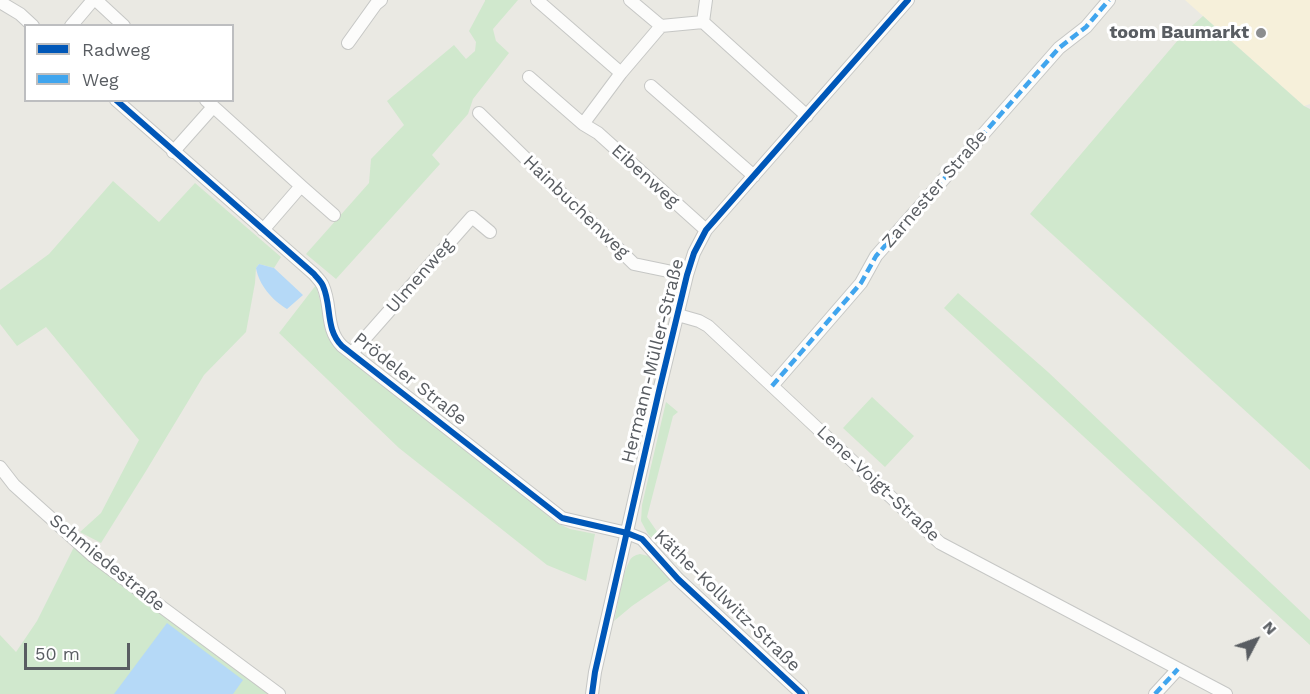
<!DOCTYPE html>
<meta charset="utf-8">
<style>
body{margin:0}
#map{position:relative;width:1310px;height:694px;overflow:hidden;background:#eae9e3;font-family:"Work Sans",sans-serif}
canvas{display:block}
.legend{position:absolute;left:24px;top:24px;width:210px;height:78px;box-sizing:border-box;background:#fff;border:2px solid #bdbec0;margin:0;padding:8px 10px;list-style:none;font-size:18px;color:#595d62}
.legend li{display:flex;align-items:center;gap:12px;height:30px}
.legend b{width:30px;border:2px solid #bdbec0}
.north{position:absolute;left:1226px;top:610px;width:60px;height:60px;-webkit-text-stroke:4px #fff;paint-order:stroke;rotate:49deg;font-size:16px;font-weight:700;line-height:24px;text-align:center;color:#595d62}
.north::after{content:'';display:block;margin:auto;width:21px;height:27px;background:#595d62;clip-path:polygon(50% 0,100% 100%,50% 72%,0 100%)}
.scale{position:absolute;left:24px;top:643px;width:106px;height:27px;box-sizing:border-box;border:3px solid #595d62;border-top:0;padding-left:8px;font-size:18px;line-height:21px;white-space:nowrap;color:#595d62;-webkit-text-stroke:4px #fff;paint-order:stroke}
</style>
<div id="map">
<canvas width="1310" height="694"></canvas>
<ul class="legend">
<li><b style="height:8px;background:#0057b8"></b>Radweg</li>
<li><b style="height:8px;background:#40a5ee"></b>Weg</li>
</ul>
<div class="north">N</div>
<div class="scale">50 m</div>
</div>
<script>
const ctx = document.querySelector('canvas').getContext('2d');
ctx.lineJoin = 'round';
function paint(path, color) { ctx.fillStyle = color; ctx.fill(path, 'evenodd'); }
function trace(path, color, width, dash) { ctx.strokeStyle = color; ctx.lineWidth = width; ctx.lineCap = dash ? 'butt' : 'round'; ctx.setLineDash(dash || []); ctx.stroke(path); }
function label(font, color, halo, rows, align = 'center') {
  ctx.font = font + ' "Work Sans",sans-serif'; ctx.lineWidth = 6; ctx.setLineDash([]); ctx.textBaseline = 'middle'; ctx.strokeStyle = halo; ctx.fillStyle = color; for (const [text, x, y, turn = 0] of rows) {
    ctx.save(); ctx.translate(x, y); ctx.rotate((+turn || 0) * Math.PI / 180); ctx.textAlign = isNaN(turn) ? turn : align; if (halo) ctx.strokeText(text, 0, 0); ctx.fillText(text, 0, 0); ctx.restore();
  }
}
const commercial = new Path2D(`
 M1185 0H1310V104L1304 106Z`);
const green = new Path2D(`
 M485 0H518L493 29 496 41 509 53 473 99 468 114 432 155 440 164 336 279 306 254 369 183 371 159 404 125 387 101 454 45 466 59 475 51 476 42 469 31 485 1Z
 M1203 16 1304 106 1310 109V470L1030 214 1184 33Z
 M113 181 159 222 195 183 281 257 274 268 259 264 256 268 255 283 246 332 204 375 146 471 101 543 80 532 101 513 139 440 46 327 17 346 0 324V290L49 254Z
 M316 285 323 312 325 330 335 343 557 523 570 529 595 534 586 581 547 565 399 448 279 333Z
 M958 293 1048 372 1310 620V645L944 308Z
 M872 397 914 436 885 467 843 428Z
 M666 402 678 412 673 416 647 517 685 572 648 534 641 521 642 505Z
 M77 541 279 694H0V635L16 652 37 621Z
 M640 554 648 556 670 580 632 606 614 621C618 607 622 574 629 562 631 557 635 555 640 554Z`);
const water = new Path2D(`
 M259 264 274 268 303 295 287 309C272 300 259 285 256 268Z
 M167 623 243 680 233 694H114Z`);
const street = new Path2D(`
 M96 0 124 26
 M537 0 621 73
 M630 0 661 26
 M0 2 20 14 33 26
 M703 22 807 116
 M71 26 93 0
 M348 43 376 4 381 0
 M529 77 583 124 598 133 706 230
 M651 86 754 176
 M116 100 314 274C317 278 321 281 323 286 332 306 325 329 342 346L562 518 627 533 642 539 678 579 802 694
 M206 100 301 186 263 230
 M479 113 634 264 687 275
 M583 124 621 73 661 26 703 22 706 0
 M173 152 213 107
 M301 186 334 215
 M678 315 699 321 708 326 940 543 1226 694
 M352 353 472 217 490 232
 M772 386 861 283 876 256 1059 48 1086 27 1109 0
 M0 467 14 485 93 556 279 694
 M592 694 595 672 659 391 687 275 694 253 706 230 908 0
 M1155 694 1178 669`);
const quiet = new Path2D(`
 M772 386 861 283 876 256 1059 48 1086 27 1109 0
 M1155 694 1178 669`);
const cycleway = new Path2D(`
 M116 100 314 274C317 278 321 281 323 286 332 306 325 329 342 346L562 518 627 533 642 539 678 579 802 694
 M592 694 595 672 659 391 687 275 694 253 706 230 908 0`);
const markers = [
 [1261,33,6,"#8c8e8f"]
];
const poiNames = [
 ["toom Baumarkt",1249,33]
];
const streetNames = [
 ["Eibenweg",645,176,42],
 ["Zarnester Straße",935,189,-49],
 ["Hainbuchenweg",576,207,44],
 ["Ulmenweg",420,276,-49],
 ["Hermann-Müller-Straße",653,361,-76],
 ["Prödeler Straße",410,379,38],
 ["Lene-Voigt-Straße",878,484,43],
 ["Schmiedestraße",107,563,39],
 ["Käthe-Kollwitz-Straße",727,601,44]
];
paint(commercial, '#f6f0da');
paint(green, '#d0e8cd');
paint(water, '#b5d9f7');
trace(street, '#c6c7c5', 14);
trace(street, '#fcfcfb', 12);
trace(quiet, '#40a5ee', 4.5, [9, 4.5]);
trace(cycleway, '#0057b8', 6);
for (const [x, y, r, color] of markers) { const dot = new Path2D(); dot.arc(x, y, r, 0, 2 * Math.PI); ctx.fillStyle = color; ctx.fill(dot); trace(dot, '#fff', 2); }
label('bold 18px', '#595d62', '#fff', poiNames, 'right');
label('18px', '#595d62', '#fff', streetNames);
</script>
